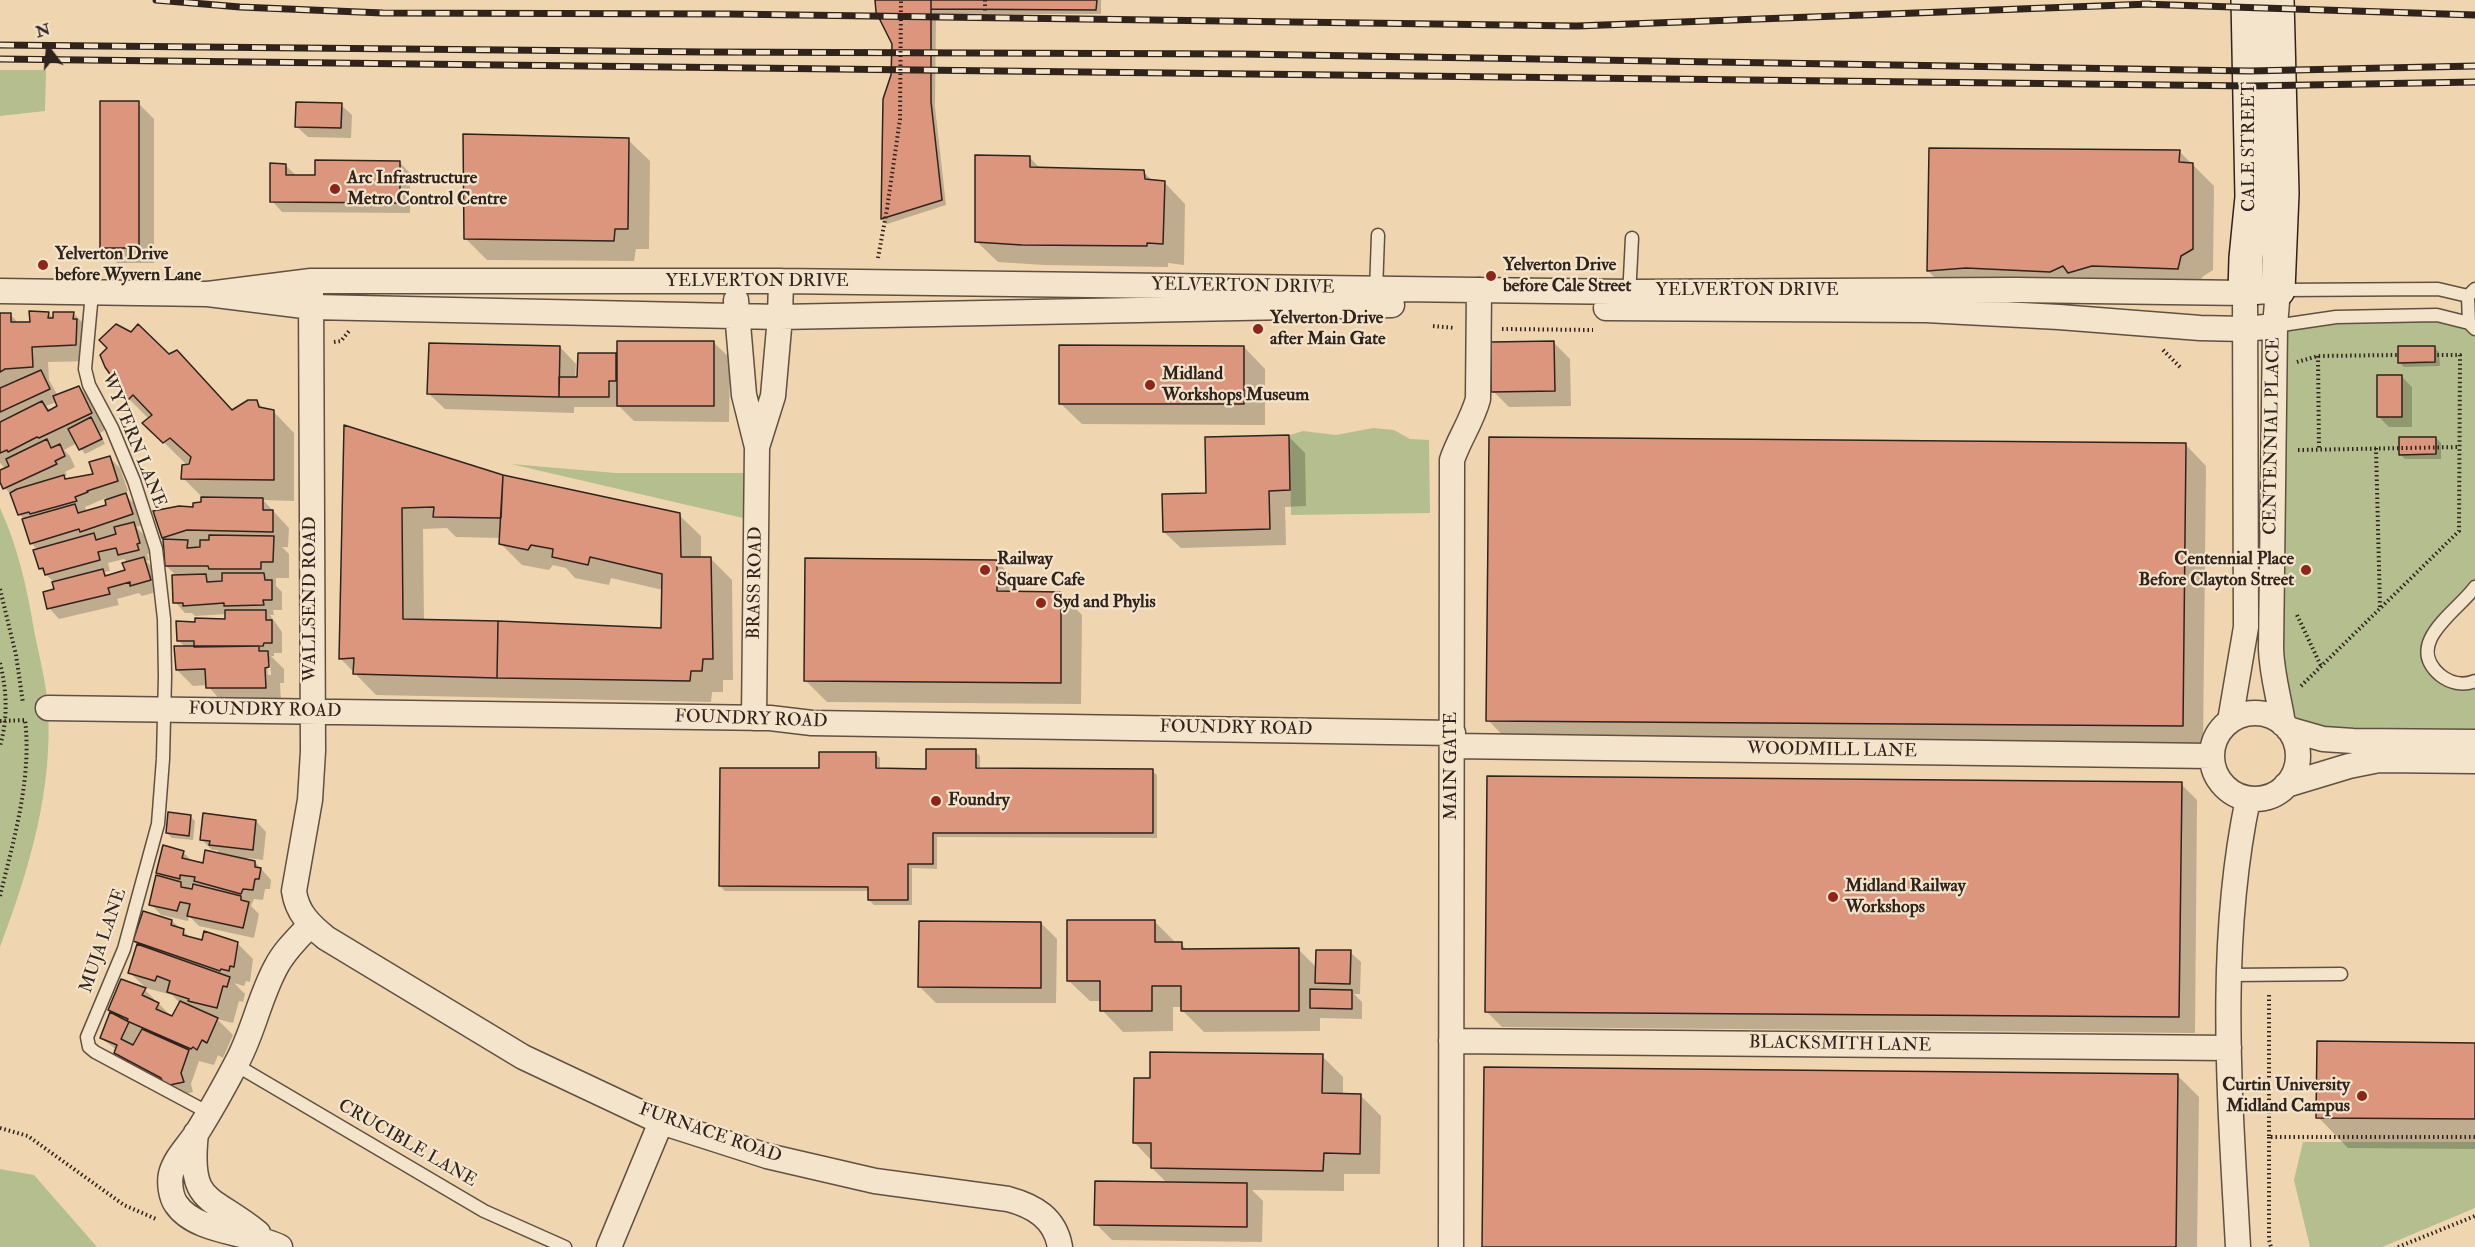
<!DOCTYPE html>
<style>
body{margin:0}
#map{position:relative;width:2475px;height:1247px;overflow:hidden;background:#efd6b1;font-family:"IM FELL Double Pica",serif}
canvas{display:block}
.north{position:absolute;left:18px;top:18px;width:60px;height:60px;-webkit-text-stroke:4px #f5e4cc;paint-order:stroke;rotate:344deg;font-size:16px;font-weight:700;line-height:24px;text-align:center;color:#2f231c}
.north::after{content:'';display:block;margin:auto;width:21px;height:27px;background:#2f231c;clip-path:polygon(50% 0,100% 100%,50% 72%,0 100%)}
</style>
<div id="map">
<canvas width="2475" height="1247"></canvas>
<div class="north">N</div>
</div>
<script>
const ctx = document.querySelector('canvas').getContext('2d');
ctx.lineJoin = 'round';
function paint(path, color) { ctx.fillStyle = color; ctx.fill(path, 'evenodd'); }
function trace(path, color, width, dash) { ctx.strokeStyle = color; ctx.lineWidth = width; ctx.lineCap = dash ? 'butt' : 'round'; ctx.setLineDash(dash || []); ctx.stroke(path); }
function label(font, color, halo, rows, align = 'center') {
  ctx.font = font + ' "IM FELL Double Pica",serif'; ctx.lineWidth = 4.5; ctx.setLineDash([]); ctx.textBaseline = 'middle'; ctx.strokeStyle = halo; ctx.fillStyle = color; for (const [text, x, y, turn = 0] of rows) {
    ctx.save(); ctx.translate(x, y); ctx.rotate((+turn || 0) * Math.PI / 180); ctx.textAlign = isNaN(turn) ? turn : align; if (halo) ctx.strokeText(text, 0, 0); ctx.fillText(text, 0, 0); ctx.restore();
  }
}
const green = new Path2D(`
 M0 70H46L45 111 0 116Z
 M2436 315 2475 329V587L2428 642 2437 673 2475 681V742L2283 724 2275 326Z
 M1373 428 1394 430 1410 439 1429 440 1430 513 1291 515 1290 435 1303 431 1336 435Z
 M511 464 616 473H757L756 521Z
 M0 508C18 547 27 588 34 630 39 656 46 681 48 707 53 791 29 870 0 947Z
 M2303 1142H2475V1208L2382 1247H2310L2294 1180Z
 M0 1169 34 1175 97 1247H0Z`);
const shadow = new Path2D(`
 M876 0H1101V14H936L935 107 946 205 887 224 882 219 884 100 892 75 893 43Z
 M138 103 154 119V263H117L101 247Z
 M341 105 352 115 351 138 308 137 297 127Z
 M628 140 650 161 649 249H636L634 261 487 260 465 238Z
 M2179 151 2214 186 2213 270 2202 277 2199 290 1949 292 1928 271Z
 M1029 157 1041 169 1143 171 1153 182H1164L1185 204 1184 265 1168 263V267L1044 265 998 262 976 241Z
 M399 162 410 173V213L282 212 272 201 285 165 297 176 317 177Z
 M48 313 54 319 73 313 89 329 93 337 92 361 48 362 49 380 58 396 79 387 95 403 107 429 100 433 105 444 85 454 77 443 64 450 70 456 75 467 65 472 67 475 64 477 68 480 95 475 110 458 120 468 128 491 123 493 136 505 143 525 136 527 144 535 150 554H147L149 560 146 561 154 569 160 591 142 596 139 593 117 599 119 605 59 619 49 608 55 590V583L40 569 38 550 32 544 24 519 19 514 13 497 5 488 0 478V472L6 469 0 463V314H10L19 324 31 323ZM57 402 59 407 51 411 46 406ZM106 498 108 506 87 512 85 507ZM124 559 128 563 127 571 108 576 104 572 110 571 108 563Z
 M713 342 730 358 729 422 634 421 620 407H574V413L445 409 428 393 560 347 576 364 575 379 615 354 619 357Z
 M1554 343 1570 359 1571 406 1509 407 1493 391Z
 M1244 347 1265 369V425L1082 424 1060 403Z
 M2434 347 2439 352 2440 366 2404 367 2399 362Z
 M102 355 233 411 256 401 265 410 273 411 294 433V501L263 500 289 528 288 547H282L289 554V578H276V586L282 592V610H273L274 615H270L282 632V653H274V656H271L284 669V683H280L281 703 224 704 207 685 193 686 177 670 186 648 178 640 197 623 227 620V614L195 616 192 613H185L175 602 177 576 166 566 163 537 195 508 203 504V498L183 478 193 458 186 464 144 423 149 419 129 399 110 374ZM267 662H270L271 675H268Z
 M2401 376 2412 387V427H2389L2378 416Z
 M346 427 503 477 679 515 701 536V559H711L732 580 733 680H723V692H712L711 702 376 695 340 658ZM447 528 456 537 501 538V544L522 565 549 570 553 565 566 568 575 578 609 585 611 578 663 590V629L424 621 423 529Z
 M1289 437 1305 453 1306 506 1285 507 1286 545 1181 548 1164 532 1207 495Z
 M2436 438 2441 443V459H2405L2400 454Z
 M2185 444 2206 466 2203 747 1509 742 1488 720Z
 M997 561 1018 583V593H1061L1082 615 1081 704 827 702 806 681Z
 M975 751 980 756V770L1152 771 1157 775V838L937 837V869L912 868V905H874L869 900V891H725L720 886 820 770 875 753 880 758V770H928Z
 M2181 784 2197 800 2195 1033 1502 1027 1486 1011Z
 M190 816 195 821 193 840 172 838 167 833Z
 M256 821 266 832 263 860 247 858 246 860 255 862 271 880 270 889H265L263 900 254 899 251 906 259 914 254 938 199 926 189 916 188 921 161 915 151 904 164 879 157 872 183 852 194 863 204 865 221 855 217 850H212L201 839ZM191 885H194L193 891 190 890Z
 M172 921 192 939 203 942 237 943 253 959 250 982 246 981 244 986 234 983 245 994 243 1002 239 1001 233 1023 217 1019 233 1035 223 1058 218 1055 214 1065 199 1061 191 1084 193 1092 177 1096 126 1064 116 1053 117 1050 101 1038 119 1018 110 1009 145 990 173 1018 180 1003 172 995 146 988 129 972 138 944 135 941Z
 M1154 921 1176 943 1181 944 1187 950H1299L1317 968 1350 952 1361 962 1360 994H1354L1362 1002V1019L1320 1018V1031L1204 1032 1183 1011V1007H1173V1031L1123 1032 1102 1010V1001H1090L1068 980Z
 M1041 923 1057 939 1056 1003H936L920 987Z
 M2475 1044V1149L2348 1148 2318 1117Z
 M1322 1056 1343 1077V1095H1360L1381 1116 1380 1174H1344V1191L1252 1190 1263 1201 1262 1242 1112 1240 1096 1224 1168 1184 1152 1168V1161L1135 1143 1151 1080Z
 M2178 1076 2199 1097 2197 1247H1483Z`);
const building = new Path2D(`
 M875 0H931V102L942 200 881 219 883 99 891 75 892 44 876 12Z
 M931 0H1097L1096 10 931 9Z
 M100 101H139V248H100Z
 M296 102 342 103 341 128 295 127Z
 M463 134 629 138 628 229H615L614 241 464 239Z
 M1929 148 2180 150 2179 162 2193 163V249L2181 256 2178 269 2092 266 2068 273 2063 266 2050 272 1966 268 1927 271Z
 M975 155 1030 156V167L1144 170 1145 179 1165 181 1163 244 1147 243V246L1022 245 975 242Z
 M315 160 400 161V203L270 202V163L286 164V175H315Z
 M29 311 49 312 48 318H53V312H74L73 319H77L76 345 32 347 33 367 5 369 0 372V313H11V322H30Z
 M116 324 131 332 138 324 169 354 177 350 232 410 248 400H257L259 407 274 410V480L181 479 182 465 189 464 191 457 170 438 163 443 142 423 152 415 133 395 128 400 105 367 100 355 107 348 99 340Z
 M617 341H714V406H617Z
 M1554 341 1555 391 1491 392V342Z
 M429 343 560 346 559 397 427 394Z
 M1059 345 1244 346V404H1059Z
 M2398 346H2435V362L2398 363Z
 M578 353H616V381H609V397H559V377H577Z
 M41 370 50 389 0 412V388Z
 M2377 375H2402V417H2377Z
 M79 386 92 413 39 438 37 437 8 452 7 450 0 453V422L42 401 48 411 57 406 53 396Z
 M91 417 102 439 79 450 68 429Z
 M344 425 503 475 501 518 433 517 434 507 402 508 403 619 498 621 497 678 353 674 354 658 339 659Z
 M1289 435 1290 490 1269 491 1270 529 1163 532 1162 494 1206 493 1205 437Z
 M1489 437 2186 443 2183 726 1486 721Z
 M2399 437H2436V454L2399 455Z
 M47 439 51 448 60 444 65 456 55 461 57 464 3 489 0 482V470L9 466 6 459Z
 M110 456 118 481 87 491 88 492 75 497 77 501 30 514 29 512 18 515 10 493 17 489 64 475 65 479 93 474 89 462Z
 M503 475 680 513 681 557H711L713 659H703L702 671H691L690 681 497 678 498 621 661 628 662 574 590 557 588 565 552 557 553 549 531 545 528 550 499 544Z
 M126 493 133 514 80 532 79 529 30 544 22 519 75 504 78 513 106 505 105 500Z
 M201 497 263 498V510H273V532L187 530 162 538 153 511 179 506 193 507V503L201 502Z
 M134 522 140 543 137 544 139 550 118 555 116 548 98 552 100 560 45 575 43 568 39 569 33 550 94 533 96 540 116 534 114 527Z
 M209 535 274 536 273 562H261V569H209L208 566H165L163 539 188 540 187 548 200 547V540H209Z
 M144 557 151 580 130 586V582L108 588 110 594 47 609 43 592 54 589 52 582 103 569 105 576 125 570 122 563Z
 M805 558 997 560V591L1061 592V683L804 681Z
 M222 573H264L265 580H272V600H263L264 605 224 606V603L183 606V603H173L172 575 206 574 207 582 222 581Z
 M225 610H266V620H272V643H264L263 646 194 647V641H177L176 621 195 622V618L225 619Z
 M174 646H259V651H268L269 667 265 668 266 688H206L205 669 176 670Z
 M926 749H976V768L1153 769V833H933V864H908V900H868V887L719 886 720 768H819V752H876V768L926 769Z
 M1487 776 2182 782 2179 1017 1485 1012Z
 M168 812 191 815 189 836 166 833Z
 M203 813 256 820 253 850 209 845 210 841 200 840Z
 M163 845 184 851 182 858 203 863 205 850 255 861V867L261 868 259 879H255L253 890 243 889 241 894 194 881 195 877 180 875V879L156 873Z
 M156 875 181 882V887L192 889 193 884 241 896V900L249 902 243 928 187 916 190 904 180 902 177 911 149 905Z
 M143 911 172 920 171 925 184 929 183 935 202 940 204 931 238 942 234 967 230 966 229 971 221 969 220 971 133 941Z
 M1067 920H1155V942H1182V949L1299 948V1011H1181V986H1152V1011H1100V981H1067Z
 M919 921 1041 922V988L918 987Z
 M137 944 230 977 227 987 223 986 217 1008 188 1001 189 999 167 992 170 981 157 976 155 981 128 973Z
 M1316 950H1351L1350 984 1315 983Z
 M121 979 146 988 142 995 159 1003 156 1009 172 1016 180 1001 218 1018 207 1043 202 1040 197 1050 193 1047 191 1049 127 1021 128 1019 108 1010Z
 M1310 989 1352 990V1009L1310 1008Z
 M110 1012 129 1022 121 1039 133 1045 142 1029 189 1050 181 1073 184 1082 165 1086 161 1078 114 1053 117 1045 100 1038Z
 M2317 1041 2475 1043V1119L2316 1118Z
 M1150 1052 1323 1054 1322 1093 1361 1094 1360 1154 1324 1153 1323 1171 1151 1168V1143H1133L1134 1078H1150Z
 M1484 1067 2178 1074 2176 1247H1482Z
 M1095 1181 1247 1183V1227L1094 1225Z`);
const path = new Path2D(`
 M985 0V12
 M878 258 887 209
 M1433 326 1455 328
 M1502 329 1593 330
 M334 342 341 341 349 331
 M2163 350 2182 369
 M2318 356 2319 450
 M2297 362 2318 356 2397 355
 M2376 448 2380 608
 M2298 450 2460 447
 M0 589 16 655 23 703
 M2297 615 2321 666
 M0 663C7 691 8 718 0 746
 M2301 686 2459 531 2460 355H2435
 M0 721 26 720
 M0 896C14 838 32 779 25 719
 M2269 995V1137H2475
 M0 1128 28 1136 124 1205 156 1219
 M2269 1137V1240L2271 1247
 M2398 1247 2475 1216`);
const lane = new Path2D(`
 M2279 290 2438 289 2468 296
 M1376 292 1378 235
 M92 293 85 369 89 385 112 428 134 481 156 549 164 619 165 677 163 759 158 824 124 949 87 1037 89 1047 95 1052 209 1113
 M1629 297 1632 238
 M2469 323 2468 296 2475 289
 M2275 326 2336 317 2437 315 2469 323 2475 329
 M2475 587C2458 611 2403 643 2440 675 2450 683 2463 686 2475 681
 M2230 975 2341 974
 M236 1065 484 1211 565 1247`);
const street = new Path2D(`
 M311 290 313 751 310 800 294 891C297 913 310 925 326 938L523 1057 661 1122 767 1156 875 1181 1008 1199C1034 1206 1055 1218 1060 1247
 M0 291 208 294 312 307 780 317 1392 305
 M208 294 311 281H781L1630 292 2015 290 2245 293 2278 290 2275 326 2271 649C2272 676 2279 697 2283 724
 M736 300 744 395 757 447 754 718
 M1606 308 1926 310 2059 317 2200 328 2245 329 2275 326
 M757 447 773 396 780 317 781 281
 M48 708 770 718 812 723 1453 733
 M2212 756a43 43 0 1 1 86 0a43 43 0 1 1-86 0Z
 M2230 721 2246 627 2245 293
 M2288 729 2323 739 2353 741 2475 742
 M1453 746 2211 756
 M2286 785 2349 766 2379 760 2475 761
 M1451 1041 2229 1048
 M196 1133C188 1206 210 1194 258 1233
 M280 1247C250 1232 195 1233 176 1204 171 1197 169 1183 171 1174 175 1158 189 1145 198 1131 211 1110 224 1087 236 1064 253 1034 259 998 276 967 284 951 298 938 310 925
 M609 1247 661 1122
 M1451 1247 1452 460C1459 439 1472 421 1478 399L1479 290
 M2238 1247C2230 1098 2217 946 2248 799`);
const secondary = new Path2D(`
 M2277 0 2282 193 2278 290
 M2245 293 2246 258 2252 197 2248 0`);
const rail = new Path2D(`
 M156 0 240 7 383 13 728 14 1577 26 2150 4
 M2142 4 2475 15
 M0 45 706 52 1241 54 2250 71 2475 66
 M0 59 2251 86 2475 82`);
const pathBridge = new Path2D(`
 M887 209 900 119 901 0`);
const markers = [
 [335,189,6,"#8f2418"],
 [43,265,6,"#8f2418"],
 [1491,276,6,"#8f2418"],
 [1258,329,6,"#8f2418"],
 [1150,385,6,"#8f2418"],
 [985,570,6,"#8f2418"],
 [2306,570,6,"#8f2418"],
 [1041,603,6,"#8f2418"],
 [936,801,6,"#8f2418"],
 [1833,897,6,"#8f2418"],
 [2362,1096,6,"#8f2418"]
];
const streetNames = [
 ["CALE STREET",2250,147,-90],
 ["YELVERTON DRIVE",757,282],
 ["YELVERTON DRIVE",1243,287,1],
 ["YELVERTON DRIVE",1747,291],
 ["CENTENNIAL PLACE",2273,436,-89],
 ["WYVERN LANE",133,441,68],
 ["BRASS ROAD",756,583,-89],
 ["WALLSEND ROAD",311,599,-90],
 ["FOUNDRY ROAD",265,711,1],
 ["FOUNDRY ROAD",751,720,2],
 ["FOUNDRY ROAD",1236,729,1],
 ["WOODMILL LANE",1832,751,1],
 ["MAIN GATE",1452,766,-90],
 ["MUJA LANE",104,941,-71],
 ["BLACKSMITH LANE",1840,1045,1],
 ["FURNACE ROAD",710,1134,19],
 ["CRUCIBLE LANE",407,1144,30]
];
const poiNames = [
 ["Arc Infrastructure",347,179],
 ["Metro Control Centre",347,200],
 ["Yelverton Drive",55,255],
 ["before Wyvern Lane",55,276],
 ["Yelverton Drive",1503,266],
 ["before Cale Street",1503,287],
 ["Yelverton Drive",1270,319],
 ["after Main Gate",1270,340],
 ["Midland",1162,375],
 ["Workshops Museum",1162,396],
 ["Railway",997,560],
 ["Square Cafe",997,581],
 ["Centennial Place",2294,560,"right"],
 ["Before Clayton Street",2294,581,"right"],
 ["Syd and Phylis",1053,603],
 ["Foundry",948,801],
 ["Midland Railway",1845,887],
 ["Workshops",1845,908],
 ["Curtin University",2350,1086,"right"],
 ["Midland Campus",2350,1107,"right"]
];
paint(green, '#b5be8e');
paint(shadow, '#0003');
paint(building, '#dc967d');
trace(building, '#2f231c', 1.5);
trace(lane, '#5f5041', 15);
trace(street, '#5f5041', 27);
trace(secondary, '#2f231c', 36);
trace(path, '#2f231c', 4, [1.5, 3]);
trace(lane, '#f5e4cc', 12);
trace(street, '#f5e4cc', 24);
trace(secondary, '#f5e4cc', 33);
trace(rail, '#2f231c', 7);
trace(rail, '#f5e4cc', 4.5, [14]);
trace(pathBridge, '#2f231c', 4, [1.5, 3]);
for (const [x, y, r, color] of markers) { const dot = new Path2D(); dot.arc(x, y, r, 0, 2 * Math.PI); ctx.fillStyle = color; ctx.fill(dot); trace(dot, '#f5e4cc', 2); }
label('18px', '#2f231c', '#f5e4cc', streetNames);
label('bold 18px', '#2f231c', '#f5e4cc', poiNames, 'left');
</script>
